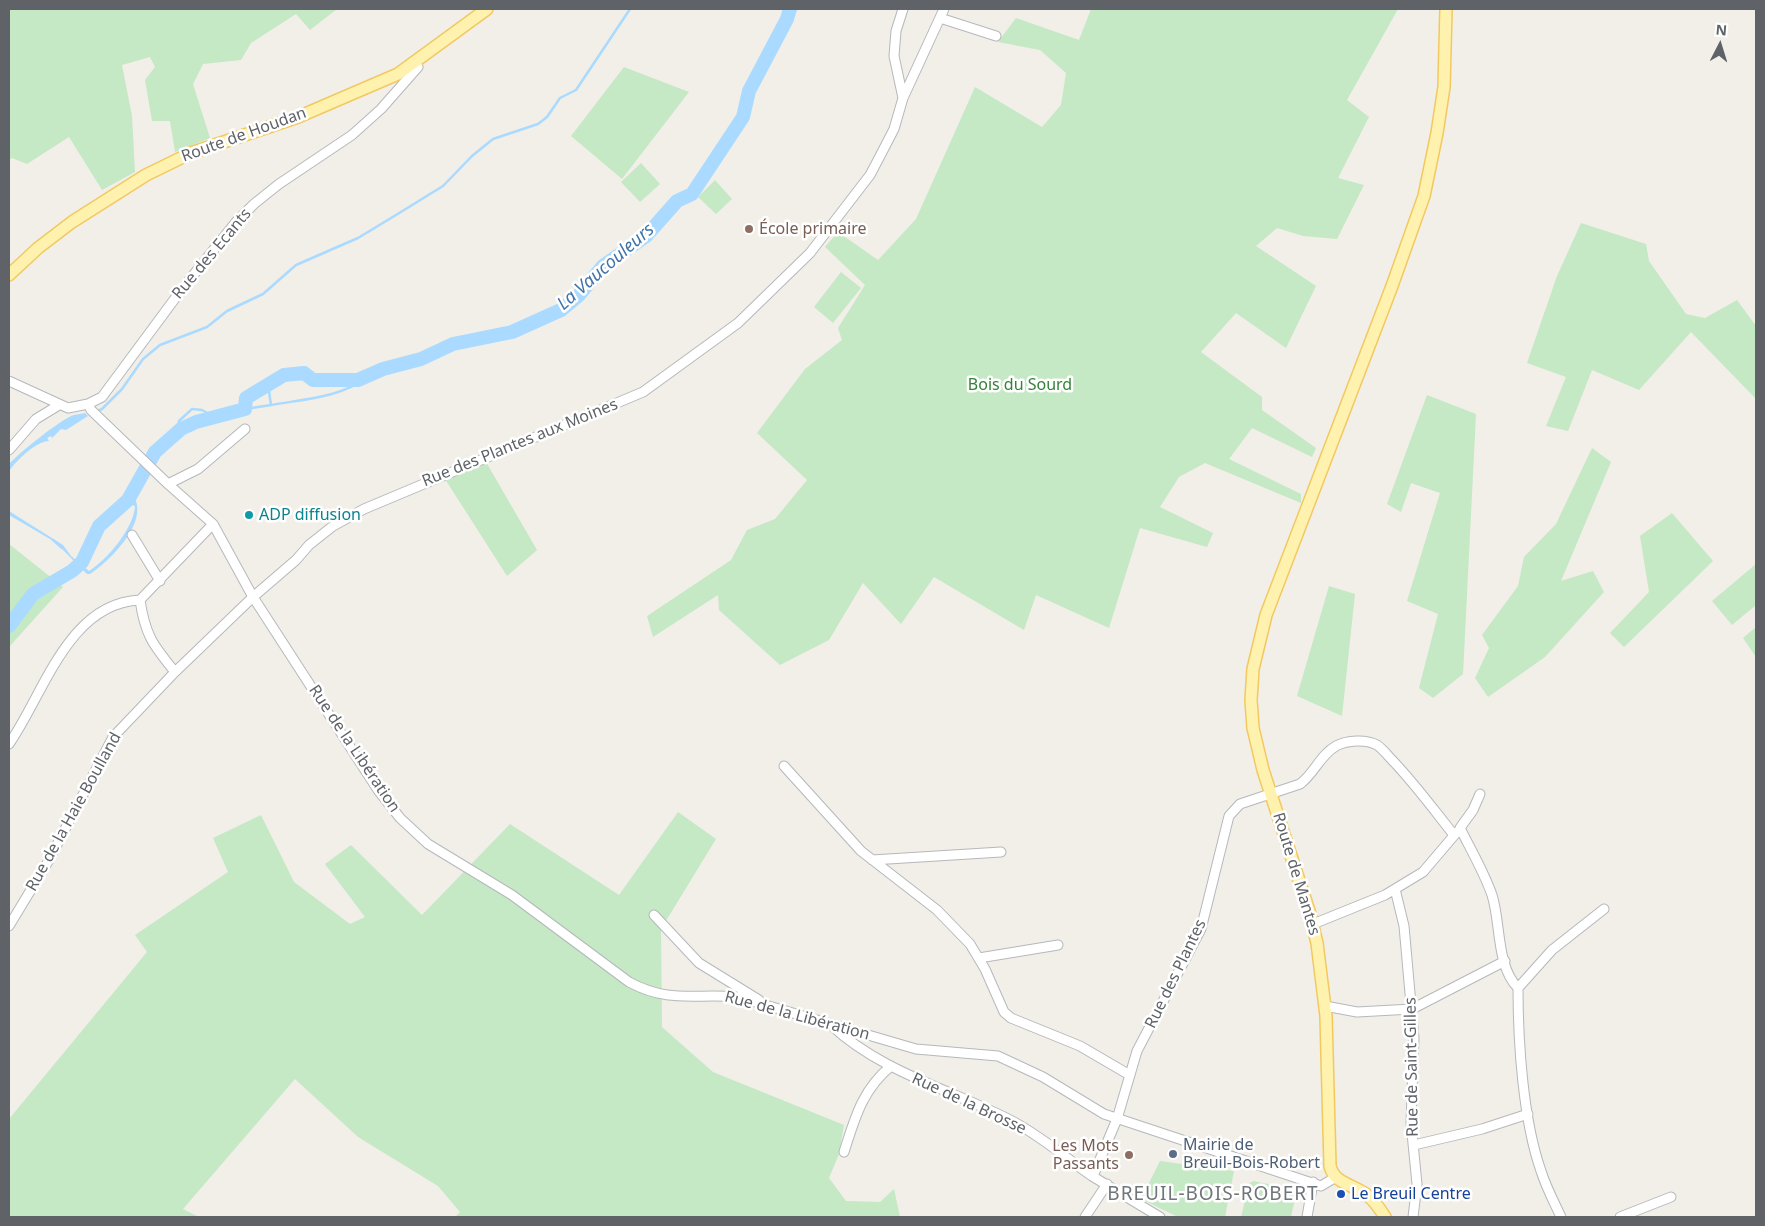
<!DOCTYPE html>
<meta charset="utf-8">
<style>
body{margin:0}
#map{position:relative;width:1765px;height:1226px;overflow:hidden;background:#f1efe8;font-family:"Noto Sans",sans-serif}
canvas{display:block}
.frame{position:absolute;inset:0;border:10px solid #5f6368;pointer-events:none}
.north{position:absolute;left:1695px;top:20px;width:50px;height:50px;-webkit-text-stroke:4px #fff;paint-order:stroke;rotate:5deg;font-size:14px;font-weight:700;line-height:20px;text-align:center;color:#5f6368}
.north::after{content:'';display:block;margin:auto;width:18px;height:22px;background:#5f6368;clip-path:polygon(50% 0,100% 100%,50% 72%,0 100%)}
</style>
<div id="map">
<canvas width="1765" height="1226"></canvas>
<div class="frame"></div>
<div class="north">N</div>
</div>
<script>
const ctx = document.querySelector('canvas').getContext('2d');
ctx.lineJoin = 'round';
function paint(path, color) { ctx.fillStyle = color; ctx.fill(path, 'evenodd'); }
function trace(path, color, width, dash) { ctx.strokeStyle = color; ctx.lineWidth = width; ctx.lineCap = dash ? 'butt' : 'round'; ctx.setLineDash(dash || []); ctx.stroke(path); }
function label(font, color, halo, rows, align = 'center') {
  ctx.font = font + ' "Noto Sans",sans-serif'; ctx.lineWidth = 5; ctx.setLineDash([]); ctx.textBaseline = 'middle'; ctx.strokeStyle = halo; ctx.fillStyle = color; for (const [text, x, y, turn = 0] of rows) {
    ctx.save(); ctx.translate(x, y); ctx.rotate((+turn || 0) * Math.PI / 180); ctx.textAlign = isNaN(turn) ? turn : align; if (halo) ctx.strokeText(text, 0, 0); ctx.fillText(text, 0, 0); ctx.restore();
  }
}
const green = new Path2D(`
 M9 9H337L310 30 296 14 251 43 241 60 203 64 193 84 210 138 175 152 170 121H152L145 80 155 67 150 57 122 65 132 116 135 172 102 190 69 137 27 164 12 158 9 160Z
 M1091 9H1398L1347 100 1369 117 1338 178 1364 185 1337 239 1303 236 1277 228 1256 246 1316 286 1286 348 1236 313 1201 352 1262 397V410L1316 448 1312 457 1252 428 1229 459 1301 494V503L1205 463 1179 477 1160 507 1213 533 1207 547 1140 528 1109 628 1036 595 1024 630 934 577 901 624 863 583 829 640 780 665 719 610 718 595 653 637 647 616 731 560 747 530 775 519 807 480 757 433 805 369 842 340 838 328 865 285 825 247 838 232 878 260 916 219 975 87 1042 127 1061 105 1066 73 1040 50 998 42 1016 18 1079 40Z
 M624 67 689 92 622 179 571 136Z
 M641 163 660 184 640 202 621 182Z
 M715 180 732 199 716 214 698 197Z
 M1581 223 1646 244 1649 261 1686 314 1705 318 1737 300 1756 326V399L1691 332 1639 390 1592 370 1568 431 1546 426 1566 377 1527 363 1557 276Z
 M841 272 861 288 833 323 814 307Z
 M1427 395 1476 414 1463 674 1433 698 1419 688 1438 614 1407 601 1440 493 1411 483 1401 512 1387 504Z
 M1592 448 1611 462 1561 581 1593 571 1604 592 1545 657 1488 697 1475 678 1489 648 1482 635 1518 586 1524 557 1556 524Z
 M486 462 537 550 507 576 445 479Z
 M1672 513 1713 561 1624 647 1610 633 1649 592 1640 536Z
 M9 544 63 587 9 647Z
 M1756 564V605L1732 625 1712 601Z
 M1329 586 1355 594 1342 716 1297 696Z
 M1756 627V657L1743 638Z
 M678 812 716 839 661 929 662 1027 713 1072 844 1125 839 1154 829 1178 846 1201 880 1202 894 1189 900 1217H455L460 1212 438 1186 358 1137 295 1079 183 1209 199 1217H9V1119L147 952 135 935 228 872 213 838 261 815 294 882 350 924 365 917 325 864 351 845 422 915 510 824 619 895Z
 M1160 1161 1234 1171 1225 1217H1178L1141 1199Z
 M1253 1181 1297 1190 1291 1217H1241L1249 1184Z`);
const water = new Path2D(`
 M85 413 88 416 66 430 61 429 52 438 51 436 47 438 49 441C35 442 18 459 9 471V464C19 453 61 419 74 415 77 414 82 414 85 413Z
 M134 497C149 522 110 561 90 574H87L55 542 9 515V511L63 545 71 556 89 571C107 560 134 528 135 506L129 504Z`);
const stream = new Path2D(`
 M271 405C305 399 339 398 368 377
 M245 409 271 405 268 385
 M95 412 102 409 122 389 143 359 160 345 207 327 227 311 263 294 296 265 358 238 396 215 443 186 472 156 493 139 538 124 547 117 560 98 576 90 630 9
 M176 433 179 421 192 409 202 410 213 416
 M130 497 134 502
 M53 540 62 548`);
const river = new Path2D(`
 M9 626 33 594 72 571 82 562 99 526 128 500 155 452 181 429 196 422 245 409 246 398 284 375 304 373 313 380H358L383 369 421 359 453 344 512 332 561 310 579 295 603 266 646 236 677 201 692 194 743 117 749 91 787 19 790 9`);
const minor = new Path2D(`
 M940 18 996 36
 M903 98 944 9
 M9 381 68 408 88 404 91 410 168 484 213 524 253 597 378 790 400 818 428 844 512 895 629 982C670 1004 695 993 738 997L916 1049 998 1056 1043 1077 1104 1114 1321 1186 1336 1177
 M88 404 102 397 182 289 236 222 254 204 279 184 352 135 381 109 418 67 415 63
 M9 450 36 419 59 405
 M168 484 198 469 245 429
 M132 535 160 581
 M175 672C153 645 145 635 140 600L213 524
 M9 744C44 694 68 603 140 600
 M784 766 861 851 937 910 970 944 985 969 1004 1012 1011 1018 1080 1046 1128 1074
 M1480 794 1473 810 1460 828C1471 850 1484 872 1492 895 1501 923 1496 966 1518 988 1518 1042 1523 1120 1541 1171 1546 1187 1554 1202 1561 1217
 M872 860 1001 852
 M1395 889 1404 926 1414 1038 1411 1123 1417 1184 1413 1217
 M654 915 699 963 759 1000
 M1313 924 1385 895 1423 872 1457 832
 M9 926 49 860 113 737 175 672 253 597 296 560 309 545 333 526 364 509 643 392 738 323 810 253 870 175 879 158 894 129 903 98 894 56 896 31 903 9
 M979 958 1058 945
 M1518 988 1552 950 1604 909
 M1325 1006 1357 1012 1412 1009 1505 961
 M831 1025C882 1073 953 1090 1014 1122 1042 1137 1066 1158 1092 1176 1115 1190 1138 1204 1160 1217
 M1414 1145 1482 1129 1528 1114
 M844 1152C855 1118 862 1090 891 1066
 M1093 1176 1117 1119 1137 1051 1201 929 1229 816 1240 804 1300 784C1314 774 1320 755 1336 746 1347 740 1366 739 1377 745 1383 749 1388 756 1393 761 1415 784 1434 810 1454 835
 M1085 1217 1107 1184
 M1307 1217 1313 1182
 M1620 1217 1671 1197`);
const major = new Path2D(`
 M9 275 38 248 72 222 146 175 191 153 298 117 398 74 487 9
 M1385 1217C1380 1209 1375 1201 1367 1195 1355 1185 1334 1184 1330 1166L1326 1016 1317 943 1310 914 1263 770 1253 728 1251 700 1253 669 1266 615 1392 286 1424 196 1437 133 1444 87 1446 9`);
const markers = [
 [749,229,5,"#8d6e63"],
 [249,515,5,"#0f9aa8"],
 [1173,1154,5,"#5c6f8a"],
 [1129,1155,5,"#8d6e63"],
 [1341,1194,5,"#1a4fb4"]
];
const streetNames = [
 ["Route de Houdan",244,135,-20],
 ["Rue des Ecants",212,254,-50],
 ["Rue des Plantes aux Moines",520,443,-22],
 ["Rue de la Libération",354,749,56],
 ["Rue de la Haie Boulland",74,812,-61],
 ["Route de Mantes",1296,874,73],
 ["Rue des Plantes",1176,974,-64],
 ["Rue de la Libération",797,1016,15],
 ["Rue de Saint-Gilles",1412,1067,-91],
 ["Rue de la Brosse",969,1104,25]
];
const educationNames = [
 ["École primaire",759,229],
 ["Les Mots",1119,1146,"right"],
 ["Passants",1119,1164,"right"]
];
const parkNames = [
 ["Bois du Sourd",1020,385]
];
const cultureNames = [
 ["ADP diffusion",259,515]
];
const serviceNames = [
 ["Mairie de",1183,1145],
 ["Breuil-Bois-Robert",1183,1163]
];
const transitNames = [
 ["Le Breuil Centre",1351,1194]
];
const waterNames = [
 ["La Vaucouleurs",606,267,-41]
];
const quarterNames = [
 ["BREUIL-BOIS-ROBERT",1213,1195]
];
paint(green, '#c5e8c5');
paint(water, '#aadaff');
trace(stream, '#aadaff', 2.5);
trace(river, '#aadaff', 14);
trace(minor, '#b5b8bc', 11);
trace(major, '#f2c960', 14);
trace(minor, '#fff', 9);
trace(major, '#fff2af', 11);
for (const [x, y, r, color] of markers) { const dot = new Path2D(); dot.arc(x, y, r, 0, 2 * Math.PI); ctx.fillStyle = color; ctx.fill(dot); trace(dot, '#fff', 2); }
label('16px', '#5f6368', '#fff', streetNames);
label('16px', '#785e54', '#fff', educationNames, 'left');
label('16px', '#348238', '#fff', parkNames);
label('16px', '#0d838f', '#fff', cultureNames, 'left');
label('16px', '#4e5e75', '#fff', serviceNames, 'left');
label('16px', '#164399', '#fff', transitNames, 'left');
label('italic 18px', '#4174aa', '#fff', waterNames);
ctx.letterSpacing = '1px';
label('19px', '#70757a', '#fff', quarterNames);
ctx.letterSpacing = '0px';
</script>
